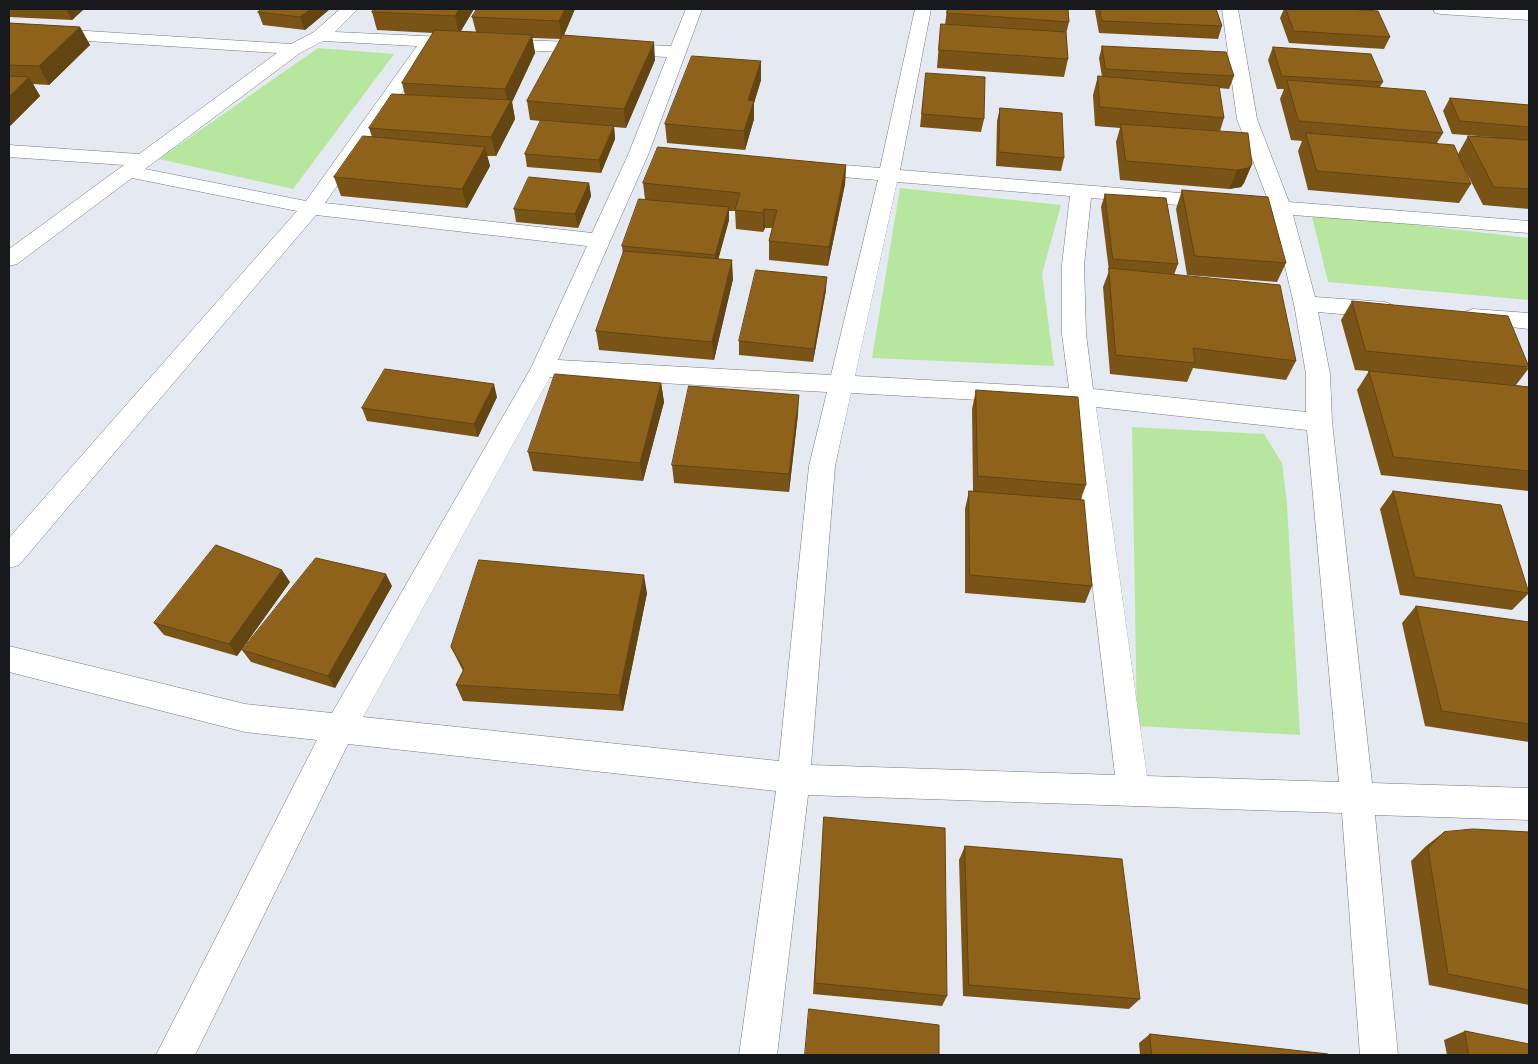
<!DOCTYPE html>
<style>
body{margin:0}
#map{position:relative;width:1538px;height:1064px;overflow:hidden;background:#e5e9f1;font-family:"IBM Plex Sans",sans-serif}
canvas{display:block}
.frame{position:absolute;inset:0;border:10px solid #17191c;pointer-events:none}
</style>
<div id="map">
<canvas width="1538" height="1064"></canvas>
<div class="frame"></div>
</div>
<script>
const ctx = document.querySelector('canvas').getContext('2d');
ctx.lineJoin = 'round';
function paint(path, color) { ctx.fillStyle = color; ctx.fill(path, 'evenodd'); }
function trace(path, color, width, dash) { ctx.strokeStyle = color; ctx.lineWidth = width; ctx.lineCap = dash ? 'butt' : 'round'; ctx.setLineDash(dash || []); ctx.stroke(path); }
const green = new Path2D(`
 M318 48 394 54 293 189 159 159Z
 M900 188 1061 205 1042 274 1054 366 872 358Z
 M1311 213 1529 238V300L1328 282Z
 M1132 427 1264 434 1282 463 1287 504 1300 735 1137 726Z`);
const minor = new Path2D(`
 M340 9H358L335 32 444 37 450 38 453 42 450 46 434 47 325 203 592 233 628 155 667 57 497 49 491 48 488 44 491 40 497 39 671 46 686 9H702L648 155 558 360 831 375 878 180 808 174 801 172 798 168 801 164 808 162 880 168 915 9H931L900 170 1216 196 1223 198 1226 202 1223 206 1216 208 1091 198 1084 265 1086 334 1093 389 1306 412V374L1294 304 1272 213 1257 210 1254 206 1257 202 1268 200 1237 119 1222 9H1238L1257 119 1289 202 1529 221V233L1293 215 1315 297 1385 302 1393 305 1396 310 1393 315 1385 318 1318 312 1330 374 1332 422 1372 783 1529 788V820L1375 815 1398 1055H1360L1342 813 808 795 777 1055H739L776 791 348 744 195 1055H156L317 740 245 732 9 672V646L245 704 332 713 531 368 587 246 316 215 19 565 9 568V538L297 211 132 178 17 264 9 266V249L124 165 9 157V145L139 154 277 53 9 36V26L291 44 314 32ZM323 41 417 46 306 201 145 169 300 53ZM897 182 1070 196 1062 265V334L1069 388 855 376ZM550 377 827 392 809 466 779 761 363 717ZM851 393 1071 405 1115 775 811 765 835 466ZM1096 407 1307 430 1339 782 1147 776Z
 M1433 9 1529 10V20L1441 14 1435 13Z
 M1473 309 1529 313V329L1465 322 1461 317 1465 312Z`);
const wall = new Path2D(`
 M9 9H84L72 20 9 17Z
 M330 9 305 30 263 25 258 12Z
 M474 9 461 31 476 32 472 17 477 9H575L564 35 655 60 626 128 614 127 615 139 601 173 527 167 525 154 541 121 530 120 527 101 561 39 532 38 535 53 512 102 515 119 496 156H487L490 166 467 208 341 196 334 177 372 137 369 128 405 95 402 83 433 33 377 30 372 12Z
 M947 9H1068L1069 22 1066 34 1068 59 1064 77 937 68 939 43 941 24 945 25Z
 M1096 9H1216L1222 26 1218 39 1099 33 1095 11Z
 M1284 9H1347L1390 37 1384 49 1289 43 1280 18Z
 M9 23 80 27 90 45 49 85 33 84 40 96 9 127Z
 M1102 46 1234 76 1229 89 1219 88 1224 118 1220 131 1252 164 1244 183 1241 187 1229 189 1120 180 1116 142 1120 128 1095 126 1093 95 1098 76 1102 77 1099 58Z
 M1273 47 1383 82 1380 87 1443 133 1437 143 1458 154 1468 136 1492 137 1452 134 1443 111 1450 98 1529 105V209L1483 205 1462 164 1471 184 1459 203 1308 190 1298 151 1302 141 1291 140 1280 99 1284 89H1277L1268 60Z
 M761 61V80L754 103V119L745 150 667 143 665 124Z
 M926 73 984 119 981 132 920 127Z
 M1000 108 1064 158 1061 171 996 166 997 121Z
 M846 165 845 184 828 266 769 260V241L772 228H765L763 232 736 229 735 211H729V220L718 259 733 279 714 360 599 350 596 331 623 254 622 246 645 199 643 183Z
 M589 183 591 196 578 228 516 222 514 209Z
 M1182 190 1286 263 1277 282 1187 275 1176 209Z
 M1105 194 1178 264 1174 275 1296 361 1286 380 1193 368 1187 382 1110 374 1103 287 1109 271 1101 207Z
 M826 290 813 362 739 355V341Z
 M1352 301 1529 368 1516 385 1529 387V491L1381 475 1357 390 1369 371 1355 370 1341 320Z
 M661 383 664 402 643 481 533 471 528 452Z
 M976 390 1086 485 1081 499 1092 586 1085 603 965 593V509L969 491H973L972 409Z
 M497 397 478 437 367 421 362 408Z
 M798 414 789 492 674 483 672 465Z
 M1393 491 1529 593 1512 610 1400 595 1380 509Z
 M290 582 237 656 164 635 154 623Z
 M392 586 335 688 251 662 242 650Z
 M647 593 623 711 463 701 456 685 463 671 451 647Z
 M1416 606 1529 622V742L1425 726 1402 623Z
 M824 817 947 996 942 1006 813 994Z
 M1444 832H1529V1005L1429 985 1411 861 1426 846Z
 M965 846 1140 999 1129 1009 963 996 959 860Z
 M1465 1031 1529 1055H1447L1444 1040Z
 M1150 1034 1328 1055H1140L1139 1043Z`);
const shadedWall = new Path2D(`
 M66 9H84L72 20Z
 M311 9H330L305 30 300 17Z
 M459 9H474L459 34 455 16Z
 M565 9H575L562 39 559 21Z
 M80 27 90 45 49 85 39 66Z
 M532 35 535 53 512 102 515 119 496 156 491 137 508 106 505 89Z
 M654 42 655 60 626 128 624 109Z
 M761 61V80L754 103V119L745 150 744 131 748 100Z
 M29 77 40 96 9 127V97Z
 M614 126 615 139 601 173 599 160Z
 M485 147 490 166 467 208 462 189Z
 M1252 164 1244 183 1241 187 1229 189 1237 170Z
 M846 165 845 184 828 266 829 247Z
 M589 183 591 196 578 228 575 214Z
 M729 207V220L716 268 715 255Z
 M764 209 765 228 763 232V213Z
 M732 260 733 279 714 360 712 342Z
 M827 277 826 290 813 362 814 349Z
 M661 383 664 402 643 481 640 463Z
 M494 384 497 397 478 437 474 424Z
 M799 395 798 414 789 492V474Z
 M282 570 290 582 237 656 229 644Z
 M386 574 392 586 335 688 328 676Z
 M644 575 647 593 623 711 619 695Z`);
const building = new Path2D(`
 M262 9H311L300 17 258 12Z
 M374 9H459L455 16 372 12Z
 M477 9H565L559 21 472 17Z
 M948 9H1068L1069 22 947 13Z
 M1100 9H1216L1222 26 1102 21Z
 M1286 9H1347L1378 11 1390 37 1294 31Z
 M9 23 80 27 39 66 9 65Z
 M941 24 1066 32 1068 59 939 50Z
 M435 30 532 35 505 89 402 83Z
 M563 35 654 42 624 109 527 101Z
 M1102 46 1226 52 1234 76 1106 69Z
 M1273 47 1371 54 1383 82 1282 76Z
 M692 56 761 61 748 100 754 101 744 131 665 124Z
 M926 73 985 77 984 119 922 114Z
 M9 76 29 77 9 97Z
 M1098 76 1219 86 1224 118 1100 107Z
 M1287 80 1425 91 1443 133 1299 121Z
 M392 94 511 100 491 137 369 128Z
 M1450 98 1529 105V127L1460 121Z
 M1000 108 1062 113 1064 158 999 152Z
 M541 120 614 126 599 160 525 154Z
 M1121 124 1248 133 1252 164 1248 168 1237 170 1126 161Z
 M1306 133 1454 145 1471 184 1317 171Z
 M363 136 485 147 462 189 334 177Z
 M1468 136 1529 140V189L1494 187Z
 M658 147 846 165 829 247 769 241 777 210 764 209 763 213 735 210 740 193 643 183Z
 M529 177 589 183 575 214 514 209Z
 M1182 190 1268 197 1286 263 1195 256Z
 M1105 194 1166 198 1178 264 1113 259Z
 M639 199 729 207 715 255 622 246Z
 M624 251 732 260 712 342 596 331Z
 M1109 268 1280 285 1296 361 1193 348 1195 363 1116 355Z
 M756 270 827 277 814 349 739 341Z
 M1352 301 1508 316 1529 367 1366 351Z
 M385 369 494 384 474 424 362 408Z
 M1369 371 1529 387V471L1394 457Z
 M555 374 661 383 640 463 528 452Z
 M689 386 799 395 789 474 672 465Z
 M976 390 1078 397 1086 485 978 476Z
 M969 491 1084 500 1092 586 970 575Z
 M1393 491 1501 505 1529 593 1415 577Z
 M216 545 282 570 229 644 154 623Z
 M316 558 386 574 328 676 242 650Z
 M479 560 644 575 619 695 456 685 464 669 451 647Z
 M1416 606 1529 622V724L1442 711Z
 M824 817 945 828 947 996 815 983Z
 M1473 829 1529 832V990L1448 974 1428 848 1444 832Z
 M965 846 1122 859 1140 999 969 985Z
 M809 1009 939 1025V1055H805Z
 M1465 1031 1529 1044V1055H1469Z
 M1150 1034 1328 1054V1055H1152Z`);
paint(green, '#b7e79f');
trace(minor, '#74787e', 1);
paint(minor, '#fff');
paint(wall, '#7a5416');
paint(shadedWall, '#634512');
paint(building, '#8e621a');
trace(building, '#634512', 1);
</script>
